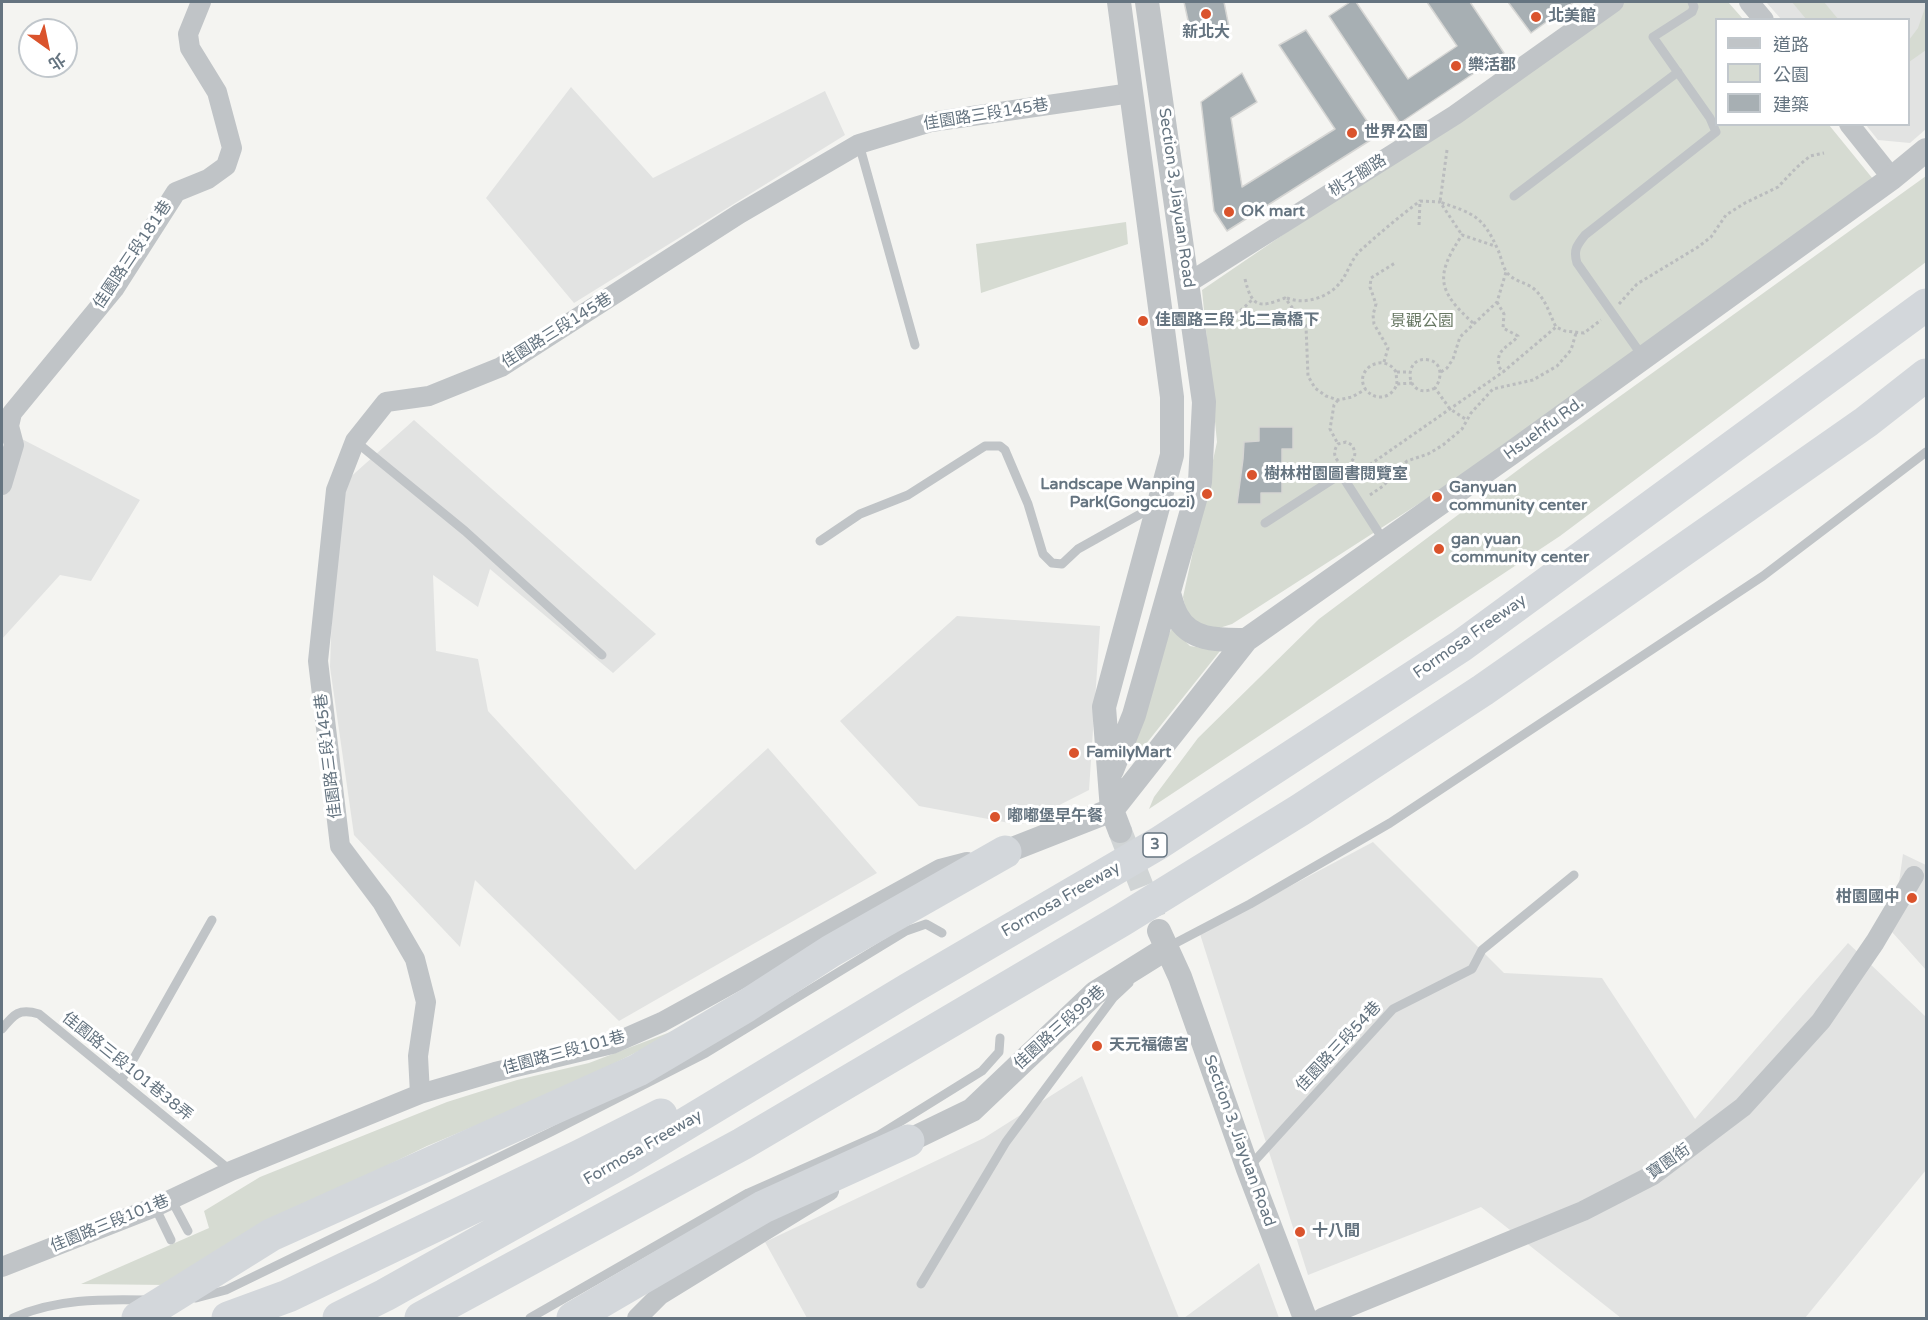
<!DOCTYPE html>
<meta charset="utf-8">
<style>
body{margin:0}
#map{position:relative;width:1928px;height:1320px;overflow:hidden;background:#f4f4f1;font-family:"Varela Round","Noto Sans TC",sans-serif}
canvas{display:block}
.frame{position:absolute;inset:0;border:3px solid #657480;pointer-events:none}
.legend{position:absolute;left:1715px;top:18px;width:195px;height:108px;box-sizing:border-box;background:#fff;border:2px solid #c1c7cc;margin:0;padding:8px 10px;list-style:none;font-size:18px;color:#657480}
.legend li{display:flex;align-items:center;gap:12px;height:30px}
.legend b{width:30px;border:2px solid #c1c7cc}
.north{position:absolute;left:18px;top:18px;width:60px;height:60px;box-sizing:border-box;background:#fff;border:2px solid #c1c7cc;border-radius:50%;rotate:147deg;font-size:16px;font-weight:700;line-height:24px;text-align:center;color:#657480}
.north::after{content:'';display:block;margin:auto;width:21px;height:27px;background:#da532c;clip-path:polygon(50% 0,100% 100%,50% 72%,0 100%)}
</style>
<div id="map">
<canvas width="1928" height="1320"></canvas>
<div class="frame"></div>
<ul class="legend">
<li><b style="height:8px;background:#c0c4c7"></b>道路</li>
<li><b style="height:16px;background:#d6dbd2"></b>公園</li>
<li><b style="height:16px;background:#a7afb3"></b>建築</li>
</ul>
<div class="north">北</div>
</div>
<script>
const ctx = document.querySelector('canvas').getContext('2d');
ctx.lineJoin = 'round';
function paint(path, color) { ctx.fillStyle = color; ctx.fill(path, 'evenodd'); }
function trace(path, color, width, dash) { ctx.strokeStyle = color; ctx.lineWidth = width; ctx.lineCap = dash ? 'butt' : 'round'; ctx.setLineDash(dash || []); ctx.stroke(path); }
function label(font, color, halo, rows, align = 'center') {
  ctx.font = font + ' "Varela Round","Noto Sans TC",sans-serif'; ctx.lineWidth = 6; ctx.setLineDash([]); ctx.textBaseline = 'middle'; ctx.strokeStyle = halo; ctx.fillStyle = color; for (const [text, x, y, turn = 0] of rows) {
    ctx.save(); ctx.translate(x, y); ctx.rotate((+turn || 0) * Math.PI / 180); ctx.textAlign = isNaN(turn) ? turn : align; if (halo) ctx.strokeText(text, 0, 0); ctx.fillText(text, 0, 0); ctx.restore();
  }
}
const built = new Path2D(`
 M1766 2H1926V129L1910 143 1878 140 1866 125 1908 124V20L1781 19Z
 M571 87 653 178 825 91 845 135 574 303 486 198Z
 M414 420 656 634 613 673 490 569 478 607 433 575 436 651 478 659 488 711 635 870 768 748 877 873 619 1021 475 880 460 947 354 835 330 667 336 490Z
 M18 437 140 500 91 581 60 575 2 639V463Z
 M957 616 1100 626 1089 790 1020 825 919 806 840 721Z
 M1373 842 1504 973 1602 978 1695 1119 1848 943 1926 1017V1170L1805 1318H1621L1481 1207 1308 1275 1200 934Z
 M1903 854 1926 865V970L1892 932Z
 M1082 1076 1179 1318H807L765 1242 984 1138Z
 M1259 1263 1279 1318H1184Z`);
const green = new Path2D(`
 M1624 2H1728L1743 19 1716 20V124L1829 125 1873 179 1510 445 1232 624 1213 630 1198 625 1186 611 1183 597 1217 442 1202 290Z
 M1792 2H1824L1838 19H1806Z
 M1926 5V50L1909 62V40L1918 28Z
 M1926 176V262L1560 536 1149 809 1154 797 1198 738 1319 619 1530 461Z
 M1126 222 1128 244 981 293 976 244Z
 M1172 628 1190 646 1220 651 1130 764 1131 710Z
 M694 1023 615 1063 535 1101 427 1146 382 1168 166 1285 81 1284 209 1228 204 1211 260 1177 447 1102 517 1080 589 1063Z`);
const building = new Path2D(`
 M1184 2H1224L1229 27 1191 34Z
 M1350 2H1356L1408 79 1457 46 1427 2H1470L1504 53 1400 123 1329 16Z
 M1508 2H1574L1531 33Z
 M1306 30 1377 136 1227 231 1214 211 1201 102 1242 73 1257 102 1231 118 1242 187 1335 129 1279 45Z
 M1259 427H1293V449H1282V493H1261V504H1237L1243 459 1244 442 1259 441Z`);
const tertiaryTunnel = new Path2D(`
 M1120 831 1154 918`);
const path = new Path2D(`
 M1447 150 1440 202C1474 214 1483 216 1498 250 1501 256 1502 265 1506 271 1512 281 1525 282 1533 288 1546 299 1549 313 1556 327L1565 331 1584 333 1601 320
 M1419 225 1420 201 1440 202 1462 235
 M1245 279C1252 308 1259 308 1285 298L1306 326 1308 376 1315 388 1326 396 1338 400 1352 397 1366 389
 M1287 298C1304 305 1327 298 1339 284 1348 274 1351 258 1362 249 1381 232 1400 216 1420 201
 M1497 302 1504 314 1503 328 1518 336C1510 347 1495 348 1499 367L1503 372
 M1619 304 1637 284 1698 247 1711 237 1726 215 1745 203 1778 187 1796 168 1810 156 1824 153
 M1218 319 1240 311 1252 300
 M1473 323C1437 290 1435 276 1462 235L1495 246
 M1384 362 1388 348 1374 324 1373 315 1376 304 1370 287 1371 278 1395 263
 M1397 372H1410
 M1441 372 1447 368 1453 359 1460 337 1497 302 1506 272
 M1397 384 1396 372C1384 351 1352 370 1366 390 1370 394 1373 396 1378 397 1387 398 1394 392 1397 384L1412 383
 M1435 388C1405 403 1401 354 1429 360 1443 363 1442 379 1435 388L1450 409 1467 420
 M1338 400 1334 405 1330 429 1338 444
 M1338 461C1333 455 1334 450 1338 444L1346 442 1352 445C1356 453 1356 457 1350 463L1351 464
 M1355 475 1503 372 1556 327
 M1370 495 1383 486 1407 461 1428 454 1443 445 1462 429 1471 413 1493 389 1533 380 1557 366 1571 350 1576 333`);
const service = new Path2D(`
 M859 144 915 345
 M1514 196 1678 72
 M1643 357 1577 263C1573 250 1577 245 1585 235L1716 132 1710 118 1653 37 1692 12 1694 7 1692 2
 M355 441 465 531 602 655
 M1265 523 1341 474 1384 541
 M820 541 860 514 908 495 985 446H1000L1005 450 1028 504 1043 554 1052 563 1062 564 1078 549 1153 507
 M1168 947 1250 904 1390 823 1763 576 1926 452
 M2 1029C14 1014 19 1008 39 1014L231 1171
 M121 1081 212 920
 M1249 1167 1393 1009 1472 969 1482 950 1574 875
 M171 1199 188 1231
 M155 1207 171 1240
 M921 1284 1006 1142 1113 998 1129 983
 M196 1298 226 1290 551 1132 706 1053 906 931 926 924 942 933
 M13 1318C54 1299 101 1299 146 1300
 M530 1318 748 1193 879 1135 982 1071 999 1052 1000 1038`);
const minor = new Path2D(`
 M1749 2 1764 20
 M1849 124 1892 178
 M1188 283 1455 115 1614 2
 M2 485 14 445 9 426 12 413 114 289 176 192 208 179 226 166 232 148 217 92 190 48 188 34 201 2
 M420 1094 418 1056 426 1002 415 959 382 902 340 846 318 661 336 490 355 441 386 402 429 396 501 367 739 214 859 144 931 122 1131 93
 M2 1267 155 1207 231 1171 420 1094 495 1072 612 1044 662 1022 940 869 967 862
 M637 1318 660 1295 829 1191
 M1322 1318 1583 1211 1653 1175 1743 1107 1821 1021 1875 942 1914 876`);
const tertiary = new Path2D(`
 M1119 2 1172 397V455L1104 707 1112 810 1120 831
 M1169 593C1171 600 1173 609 1177 616 1191 642 1221 640 1246 640
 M1112 770 1134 715 1200 482 1204 402 1147 2
 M1112 810 1246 640 1510 454 1892 178 1926 150
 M1005 852 1112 810
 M1159 931 1180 977 1248 1169 1305 1318
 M908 1141 972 1110 1095 993 1167 948`);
const motorway = new Path2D(`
 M138 1318 271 1235 638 1070 746 1006 831 951 1005 852
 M228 1318 288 1296 580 1156 661 1115
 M339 1318 385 1295 624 1161 909 989 1159 843 1461 646 1926 305
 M421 1318 742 1144 1122 920 1300 810 1483 690 1866 422 1926 375
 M573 1318 763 1207 908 1141`);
const markers = [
 [1206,14,6,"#da532c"],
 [1536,17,6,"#da532c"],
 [1456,66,6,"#da532c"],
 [1352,133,6,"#da532c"],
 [1229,212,6,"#da532c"],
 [1143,321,6,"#da532c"],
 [1252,475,6,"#da532c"],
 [1207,494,6,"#da532c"],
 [1437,497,6,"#da532c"],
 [1439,549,6,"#da532c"],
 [1074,753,6,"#da532c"],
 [995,817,6,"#da532c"],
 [1912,898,6,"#da532c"],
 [1097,1046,6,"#da532c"],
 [1300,1232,6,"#da532c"]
];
const shields = [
 [1155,845,24]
];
const shieldNames = [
 ["3",1155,845]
];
const poiNames = [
 ["北美館",1548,17],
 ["新北大",1206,33,"center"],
 ["樂活郡",1468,66],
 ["世界公園",1364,133],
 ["OK mart",1241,212],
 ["佳園路三段 北二高橋下",1155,321],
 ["樹林柑園圖書閱覽室",1264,475],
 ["Landscape Wanping",1195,485,"right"],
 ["Park(Gongcuozi)",1195,503,"right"],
 ["Ganyuan",1449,488],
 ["community center",1449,506],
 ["gan yuan",1451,540],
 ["community center",1451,558],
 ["FamilyMart",1086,753],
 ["嘟嘟堡早午餐",1007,817],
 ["柑園國中",1900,898,"right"],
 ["天元福德宮",1109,1046],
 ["十八間",1312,1232]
];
const streetNames = [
 ["佳園路三段145巷",986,115,-9],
 ["桃子腳路",1358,176,-32],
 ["Section 3, Jiayuan Road",1176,198,82],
 ["佳園路三段181巷",133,255,-56],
 ["佳園路三段145巷",557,331,-32],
 ["Hsuehfu Rd.",1544,429,-36],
 ["Formosa Freeway",1470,637,-35],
 ["佳園路三段145巷",329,756,-97],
 ["Formosa Freeway",1061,900,-30],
 ["佳園路三段99巷",1060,1028,-42],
 ["佳園路三段54巷",1339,1047,-47],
 ["佳園路三段101巷",564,1053,-15],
 ["佳園路三段101巷38弄",127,1067,39],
 ["Section 3, Jiayuan Road",1239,1141,70],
 ["Formosa Freeway",643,1148,-30],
 ["寶園街",1669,1162,-35],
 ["佳園路三段101巷",110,1224,-22]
];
const parkNames = [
 ["景觀公園",1422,322]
];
paint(built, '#e2e3e2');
paint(green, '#d6dbd2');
paint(building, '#a7afb3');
trace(building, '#d6d6d4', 1.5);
trace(tertiaryTunnel, '#d0d4d5', 24, [24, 12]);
trace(path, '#babcbe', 3, [3, 3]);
trace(service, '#c0c4c7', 9);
trace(minor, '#c0c4c7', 20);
trace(tertiary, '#c0c4c7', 24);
trace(motorway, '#d3d7db', 33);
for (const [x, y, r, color] of markers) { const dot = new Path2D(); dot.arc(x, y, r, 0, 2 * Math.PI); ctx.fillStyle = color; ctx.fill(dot); trace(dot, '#fff', 2); }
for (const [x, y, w] of shields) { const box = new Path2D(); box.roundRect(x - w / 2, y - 12, w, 24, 4.5); ctx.fillStyle = '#fff'; ctx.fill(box); trace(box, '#657480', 1.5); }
label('bold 15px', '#657480', null, shieldNames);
label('bold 16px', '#657480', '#fff', poiNames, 'left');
label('16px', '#657480', '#fff', streetNames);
label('16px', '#687863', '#fff', parkNames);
</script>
